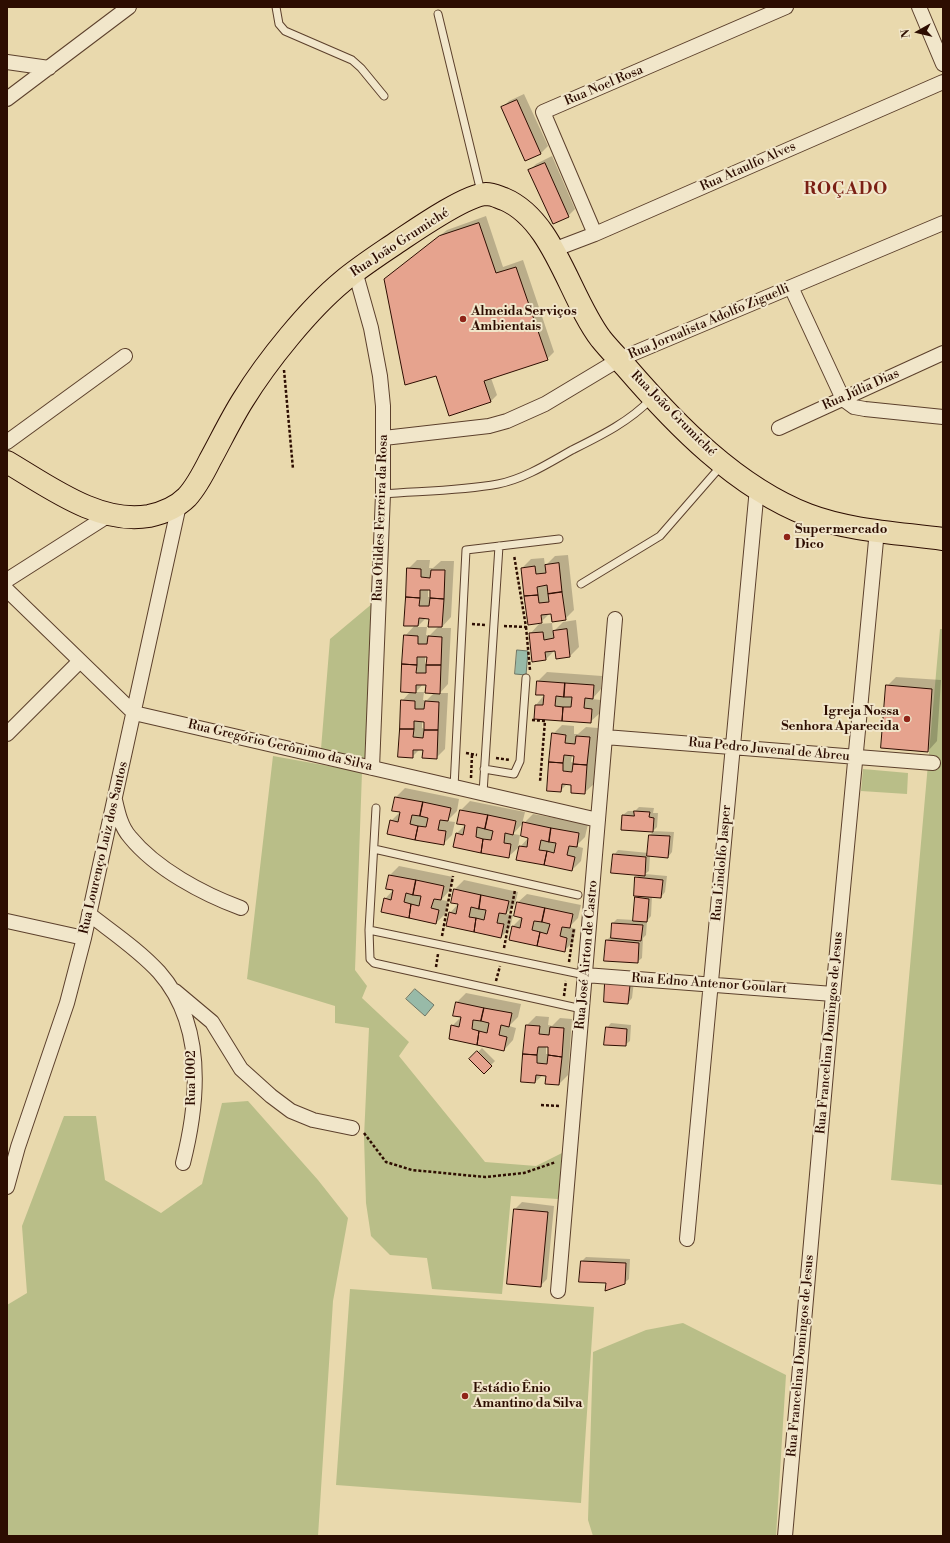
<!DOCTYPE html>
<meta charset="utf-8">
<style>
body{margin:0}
#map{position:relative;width:950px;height:1543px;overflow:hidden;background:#e9d9ad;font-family:"Libre Bodoni",serif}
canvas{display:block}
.frame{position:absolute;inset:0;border:8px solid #2d0d01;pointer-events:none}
.north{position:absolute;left:898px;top:12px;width:40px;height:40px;-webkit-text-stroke:3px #f1e6ca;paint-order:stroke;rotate:262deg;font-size:11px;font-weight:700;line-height:16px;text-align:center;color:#2d0d01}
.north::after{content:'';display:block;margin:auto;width:14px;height:18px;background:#2d0d01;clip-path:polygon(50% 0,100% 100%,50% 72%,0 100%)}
</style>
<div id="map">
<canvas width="950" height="1543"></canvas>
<div class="frame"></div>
<div class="north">N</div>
</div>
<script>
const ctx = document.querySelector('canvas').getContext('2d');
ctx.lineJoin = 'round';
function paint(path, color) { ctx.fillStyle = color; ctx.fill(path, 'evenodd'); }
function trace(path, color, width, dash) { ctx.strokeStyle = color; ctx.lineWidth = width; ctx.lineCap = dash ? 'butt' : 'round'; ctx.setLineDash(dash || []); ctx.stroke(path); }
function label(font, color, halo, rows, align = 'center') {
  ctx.font = font + ' "Libre Bodoni",serif'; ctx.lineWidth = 4; ctx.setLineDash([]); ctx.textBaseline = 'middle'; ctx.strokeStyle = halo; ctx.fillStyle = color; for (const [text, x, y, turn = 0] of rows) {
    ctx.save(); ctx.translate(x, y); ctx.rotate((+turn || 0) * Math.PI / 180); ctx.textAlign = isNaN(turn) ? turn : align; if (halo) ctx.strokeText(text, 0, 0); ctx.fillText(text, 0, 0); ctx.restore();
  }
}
const green = new Path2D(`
 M373 603 367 760 321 749 330 639Z
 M940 629H943V1185L891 1180Z
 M273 756 362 772 355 970 367 986 362 998 409 1042 399 1056 485 1162 536 1166 562 1153 558 1199 511 1196 502 1294 432 1289 427 1258 390 1255 371 1236 366 1203 364 1137 369 1028 335 1023V1006L247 979Z
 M863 769 908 773 907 794 861 791Z
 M248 1101 318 1180 348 1218 333 1301 318 1536H7V1305L27 1293 22 1226 64 1116H96L105 1180 161 1213 202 1184 222 1103Z
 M350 1289 594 1307 581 1503 336 1485Z
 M683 1323 786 1375 776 1536H593L588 1520 593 1352 646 1330Z`);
const water = new Path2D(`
 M517 650 528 651 526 675 515 674Z
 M415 989 434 1005 425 1016 406 999Z`);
const shadow = new Path2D(`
 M524 94 548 146 541 153 525 160 502 108 509 101Z
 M552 156 575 209 568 216 530 170 536 164Z
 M486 216 503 267 523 260 554 352 547 359 491 378 497 395 490 402 437 375 385 279 447 230Z
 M568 555 574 610 565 619 551 612 541 622 522 568 531 559 544 558 545 566 555 556Z
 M417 560H430L429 568H433L441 561H454L451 617 441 628H451L448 684 440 693H448L445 749 436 758 424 749H420L412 757 402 701 410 692 405 636 415 625 408 569ZM428 589H431V597H428ZM426 618H430L439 626 430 635H426L427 627H417ZM425 656H428L427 664H425ZM423 684H427L434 693 427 700H423L424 692H416ZM422 721H425V729L422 728Z
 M576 620 579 647 570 656 556 649 546 659 530 634 539 624 552 623 553 632 563 622Z
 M547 672 602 676 601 689 593 698 592 699 601 700 600 713 590 722 536 705 545 694H537L538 681Z
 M896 677 941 680 937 741 928 751 887 686Z
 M562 725 574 726V734H578L586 727 598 728 594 784 584 793 572 784 568 783 560 791 553 734ZM572 755H575L574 763 571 762Z
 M405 788 459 799 457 811 447 821 455 822 452 835 443 844 391 821 401 811 393 810 396 797Z
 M470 801 525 812 522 824 513 834 520 835 518 848 508 857 456 834 466 824 458 823 461 810Z
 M639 807 654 808 653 813H658L657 827 653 831 674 832 672 852 668 857 650 855 649 871 645 874 667 876 665 892 661 897 652 896 651 916 647 921 646 935 643 938 642 958 637 962 607 940 611 936 613 923 617 919 634 920 636 898 639 895 636 878 639 875 614 855 618 850 649 853 650 835 654 831 622 829 623 815 628 811H635Z
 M533 814 588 824 585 837 576 846 583 848 581 861 572 870 520 847 529 837 524 823Z
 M399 866 453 877 450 890 441 900 448 901 445 914 436 923 385 899 394 889 390 875Z
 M464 880 518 892 515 904 506 914 513 915 510 928 501 937 450 913 459 903 455 889Z
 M527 894 581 905 578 918 569 927 576 929 573 942 564 951 513 926 522 917 517 903Z
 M634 981 632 998 628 1003 605 1001Z
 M466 993 521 1004 518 1017 509 1026 516 1028 513 1040 504 1050 452 1026 462 1016 454 1015 457 1002Z
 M536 1016 549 1017 548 1025 552 1026 560 1018 572 1019 568 1075 559 1084 547 1075H543L535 1082 527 1025ZM546 1046H549L548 1054H546Z
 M611 1023 631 1025 630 1041 625 1045 607 1028Z
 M482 1048 495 1061 484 1072 471 1059Z
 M522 1202 554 1206 547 1279 540 1286 515 1209Z
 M586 1257 630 1259 629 1279 624 1283 607 1282 582 1261Z`);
const building = new Path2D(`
 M517 100 541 154 525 161 501 107Z
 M545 163 569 217 553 224 528 170Z
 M479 223 496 273 516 267 548 360 484 381 491 402 449 416 436 376 405 385 384 279 439 236Z
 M559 563 562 592 548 594 547 585 537 587 538 595 524 596 521 568 535 566 536 574 546 573 545 565Z
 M407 568 421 569V577L430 578 431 570H445L444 599 430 598V590H420V598L406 597Z
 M562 592 566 620 552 622 551 614 541 615 542 623 528 625 524 596 538 595 539 603 549 602 548 594Z
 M406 597 420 598 419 606H429L430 598 444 599 442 627H428L429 619 419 618 418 626H404Z
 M567 629 570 657 556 659 555 651 545 652 546 660 532 662 529 633 543 632 544 640 554 638 553 631Z
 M404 635 418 636V644H427L428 636 442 637 441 665H426L427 657H417V665L402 664Z
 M402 664 417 665 416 673H426V665H441L440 694 425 693 426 685H416V693L401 692Z
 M537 681 565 683 564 697 556 696 555 706 563 707 562 721 534 719 535 705H543L544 695H536Z
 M565 683 594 685 593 699 585 698 584 708 592 709 591 723 562 721 563 707H571L572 697H564Z
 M886 685 932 689 928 752 881 748Z
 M401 700 415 701V709H424L425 701 439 702 438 730H424V722L414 721V729H400Z
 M400 729H414L413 737 423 738 424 730H438L437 759 422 758 423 750H413V758L398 757Z
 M552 733 566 735 565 743 575 744 576 736 590 737 587 765 573 764 574 756 564 755 563 763 549 762Z
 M549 762 563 763V771L572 772 573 764 587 765 585 794 571 793V785L562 784 561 792 547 791Z
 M395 797 423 802 420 816 412 815 410 824 418 826 415 840 387 834 390 820 398 822 400 812 392 811Z
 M423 802 451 808 448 821 440 820 438 830 446 831 444 845 415 840 418 826 426 827 428 818 420 816Z
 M460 810 488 815 485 829 477 827 476 837 483 839 481 853 453 847 456 833 463 835 465 825 457 824Z
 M634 811 650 812 649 817 654 818 653 832 621 830 622 815 634 816Z
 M488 815 516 821 513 835 505 833 504 843 511 844 509 858 481 853 483 839 491 840 493 831 485 829Z
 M523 822 551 828 549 842 541 840 539 850 547 851 544 865 516 860 519 846 527 847 528 838 521 836Z
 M551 828 579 833 577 847 569 846 567 855 575 857 572 871 544 865 547 851 554 853 556 843 549 842Z
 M649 835 670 836 668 858 647 856Z
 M613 854 646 857 645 876 611 873Z
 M389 875 416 880 413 895 406 893 404 902 411 904 409 918 381 912 384 898 391 900 393 890 386 889Z
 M635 877 663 880 661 898 634 896Z
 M416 880 444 886 441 900 434 899 431 908 439 910 436 924 409 918 411 904 419 906 421 896 413 895Z
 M454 889 481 895 479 909 471 907 469 917 476 918 474 932 446 926 449 912 456 914 458 904 451 903Z
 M481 895 509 901 506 914 499 913 497 923 504 924 501 938 474 932 476 918 484 920 486 910 479 909Z
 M635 897 649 899 647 922 633 921Z
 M517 902 545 908 542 922 534 921 532 930 540 932 537 946 509 940 512 926 520 928 522 918 514 916Z
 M545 908 573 914 570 928 562 927 560 936 567 938 565 952 537 946 540 932 547 934 550 924 542 922Z
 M612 923 643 925 641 941 611 938Z
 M606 940 639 943 638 963 604 961Z
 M605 983 630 985 628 1004 604 1002Z
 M456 1002 484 1008 481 1021 473 1020 472 1029 479 1031 477 1045 449 1039 451 1025 459 1027 461 1017 453 1016Z
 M484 1008 512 1013 509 1027 501 1025 499 1035 507 1037 504 1051 477 1045 479 1031 487 1033 489 1023 481 1021Z
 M526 1025 540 1026 539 1034 549 1035 550 1027 564 1028 562 1057 548 1055V1047H538L537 1055 523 1054Z
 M606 1027 627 1029 626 1046 604 1045Z
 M477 1051 492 1066 484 1074 469 1059Z
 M523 1054 537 1055V1063L547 1064 548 1055 562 1057 559 1085 545 1084 546 1076 536 1075 535 1083 521 1082Z
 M514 1209 548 1212 541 1287 507 1284Z
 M581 1261 626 1263 625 1284 605 1291 606 1283 579 1282Z`);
const path = new Path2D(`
 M284 370 293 469
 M472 624 485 625
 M504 626 526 627 514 555
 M526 627 530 670
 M532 720 545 721 540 782
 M466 753 477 755
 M496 758 510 760
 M471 778 472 754
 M442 936 453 876
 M504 948 515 890
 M569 962 574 928
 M436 967 438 954
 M496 981 500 966
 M564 996 566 981
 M541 1105 561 1106
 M364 1133 386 1162 412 1170 485 1177 524 1173 556 1162`);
const lane = new Path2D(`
 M276 7 279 24 285 31 352 60 361 68 384 96
 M438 14 481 192
 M383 494C420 491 460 491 498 484 524 479 549 463 572 450 600 436 629 422 651 399
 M581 584 660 536 721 466
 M484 769 514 774 520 761 526 678
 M454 787 466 550 559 539
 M483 793 499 546
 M376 808 369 930 370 959 374 963 582 1009
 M374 849 578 895
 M369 930 585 975`);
const street = new Path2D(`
 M919 7 943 64
 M7 62 49 68
 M7 99 129 7
 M595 234 543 112 786 7
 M553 250 595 234 943 82
 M355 271 371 328 380 376 383 406V494L372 768
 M791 287 843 399 854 407 865 409 943 417
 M779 428 943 353
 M384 438 489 426 507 421 545 404 620 359 943 223
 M7 442 125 356
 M7 580 109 515
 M7 590 134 713 598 820
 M7 734 80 661
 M605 737 933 763
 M115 800C118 813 121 827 130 837 156 869 203 894 241 908
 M89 914C112 932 139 950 159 972 205 1024 199 1100 183 1163
 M7 921 84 938
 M585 975 833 994
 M175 991 212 1022 241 1069 271 1096 291 1111 313 1120 352 1128
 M7 1187 18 1147 67 1003 84 938 179 505
 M687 1239 757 488
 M558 1291 615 619
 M785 1536 833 994 877 530`);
const primary = new Path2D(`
 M7 462C48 486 99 525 149 516 163 513 177 507 187 497 197 486 204 472 210 460 221 440 231 419 243 400 267 361 309 309 343 281 361 266 380 254 399 241 417 229 466 195 486 194 493 194 498 197 504 199 554 220 569 297 601 339 609 349 618 358 626 367 676 425 736 487 808 515 850 531 899 533 943 539`);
const markers = [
 [463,319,4,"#8f2418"],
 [787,537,4,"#8f2418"],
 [907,719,4,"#8f2418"],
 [465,1396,4,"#8f2418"]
];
const streetNames = [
 ["Rua Noel Rosa",604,86,-23],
 ["Rua Ataulfo Alves",748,167,-24],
 ["Rua João Grumiché",400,243,-33],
 ["Rua Jornalista Adolfo Ziguelli",709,322,-23],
 ["Rua Júlia Dias",861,390,-24],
 ["Rua João Grumiché",673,414,45],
 ["Rua Otildes Ferreira da Rosa",381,518,-88],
 ["Rua Gregório Gerônimo da Silva",280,746,13],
 ["Rua Pedro Juvenal de Abreu",769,750,5],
 ["Rua Lourenço Luiz dos Santos",104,848,-77],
 ["Rua Lindolfo Jasper",722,863,-85],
 ["Rua José Airton de Castro",587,955,-85],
 ["Rua Edno Antenor Goulart",709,984,4],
 ["Rua Francelina Domingos de Jesus",830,1033,-85],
 ["Rua 1002",192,1078,-90],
 ["Rua Francelina Domingos de Jesus",801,1356,-85]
];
const poiNames = [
 ["Almeida Serviços",471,312],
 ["Ambientais",471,327],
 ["Supermercado",795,530],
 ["Dico",795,545],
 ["Igreja Nossa",899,712,"right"],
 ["Senhora Aparecida",899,727,"right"],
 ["Estádio Ênio",473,1389],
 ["Amantino da Silva",473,1404]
];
const districtNames = [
 ["ROÇADO",846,190]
];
paint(green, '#b9be88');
paint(water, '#98baa8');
trace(water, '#6d7565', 1);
paint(shadow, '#0003');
paint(building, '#e6a38e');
trace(building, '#2d0d01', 1);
trace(lane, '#5c402c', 9);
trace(street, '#5c402c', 16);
trace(primary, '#2d0d01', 24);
trace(path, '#2d0d01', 2.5, [3, 2]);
trace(lane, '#f1e6ca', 7);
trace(street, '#f1e6ca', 14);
trace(primary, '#e9d9ad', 22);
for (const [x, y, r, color] of markers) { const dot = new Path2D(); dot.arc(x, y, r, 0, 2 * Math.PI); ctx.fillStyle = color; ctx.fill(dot); trace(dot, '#f1e6ca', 1.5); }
label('13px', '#2d0d01', '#f1e6ca', streetNames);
label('bold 13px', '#2d0d01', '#f1e6ca', poiNames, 'left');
ctx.letterSpacing = '1px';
label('bold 17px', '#7a1f14', '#f1e6ca', districtNames);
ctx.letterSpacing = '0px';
</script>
